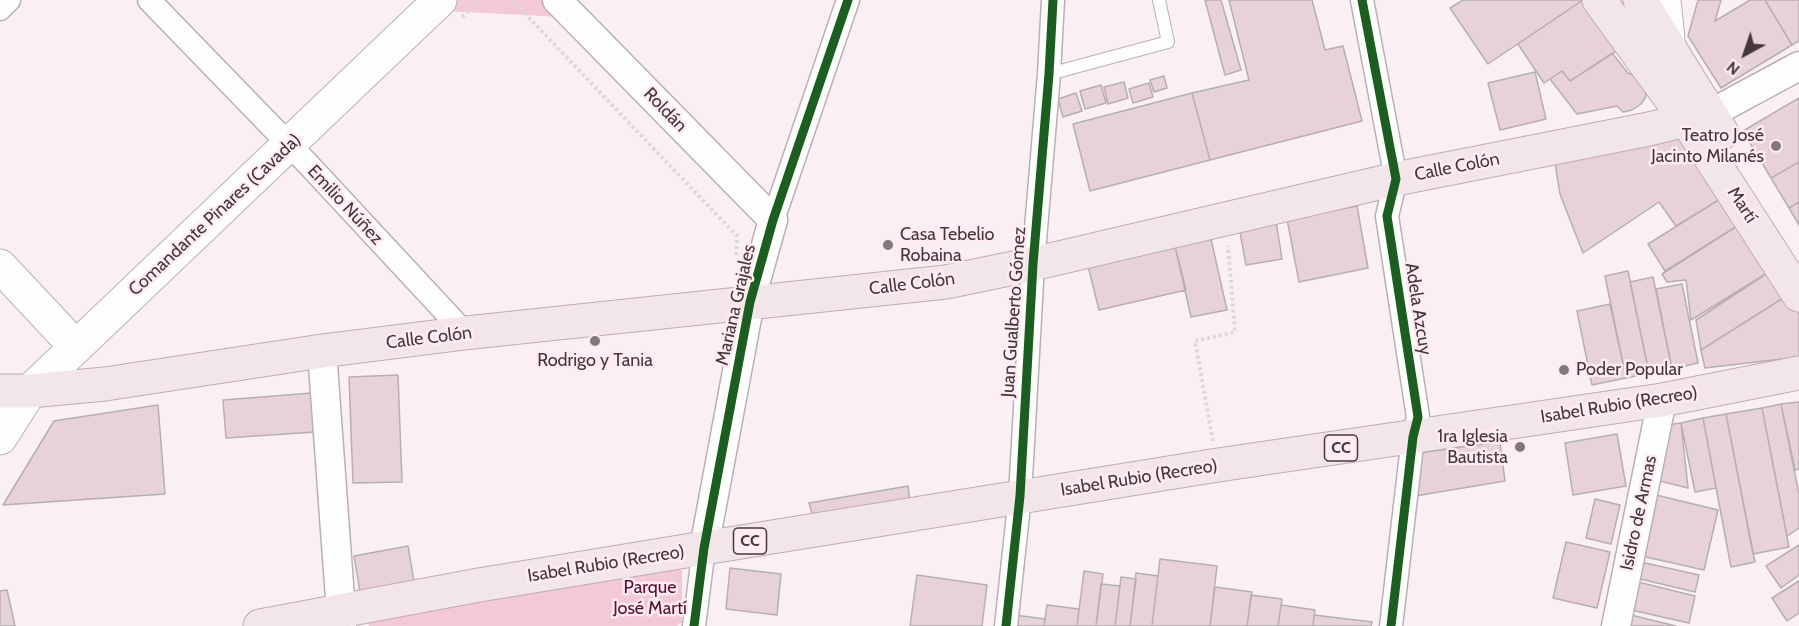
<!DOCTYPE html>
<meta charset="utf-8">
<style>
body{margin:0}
#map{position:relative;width:1799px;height:626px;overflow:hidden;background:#faf0f3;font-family:Cabin,sans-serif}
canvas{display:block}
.north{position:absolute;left:1715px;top:24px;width:60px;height:60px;-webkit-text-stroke:4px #feecf1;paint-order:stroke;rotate:220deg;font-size:16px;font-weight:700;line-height:24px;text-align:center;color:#43383b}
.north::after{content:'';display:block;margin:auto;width:21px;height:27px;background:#43383b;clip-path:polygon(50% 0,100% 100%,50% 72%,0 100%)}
</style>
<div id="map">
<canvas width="1799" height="626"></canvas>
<div class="north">N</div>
</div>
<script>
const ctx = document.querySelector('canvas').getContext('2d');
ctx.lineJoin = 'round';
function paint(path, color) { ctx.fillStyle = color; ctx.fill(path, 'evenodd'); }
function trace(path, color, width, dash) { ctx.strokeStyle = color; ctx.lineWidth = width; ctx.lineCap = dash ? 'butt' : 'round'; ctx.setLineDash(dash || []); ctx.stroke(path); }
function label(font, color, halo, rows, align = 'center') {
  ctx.font = font + ' Cabin,sans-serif'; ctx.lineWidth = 5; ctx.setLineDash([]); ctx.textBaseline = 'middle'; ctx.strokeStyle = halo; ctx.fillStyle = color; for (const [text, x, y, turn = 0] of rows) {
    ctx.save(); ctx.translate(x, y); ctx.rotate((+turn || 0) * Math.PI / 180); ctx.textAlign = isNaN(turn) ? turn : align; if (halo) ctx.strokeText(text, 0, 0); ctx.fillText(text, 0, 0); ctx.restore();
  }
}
const green = new Path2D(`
 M456 0H547L563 17 445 11Z
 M675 565 682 571V622L677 626H369L368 624 370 617Z`);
const building = new Path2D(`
 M1205 0H1221L1241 70 1225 75Z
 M1229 0H1312L1325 50 1343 46 1362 121 1210 160 1192 93 1249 80Z
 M1463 0H1583L1488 64 1450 8Z
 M1583 0 1621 48 1570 81 1562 71 1544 83 1518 44Z
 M1698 0H1721L1715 21 1750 0H1765L1792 45 1721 88 1688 36Z
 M1765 0H1799V41L1792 45Z
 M1612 53 1628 73 1638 77 1644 84 1646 96 1641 104 1632 110 1623 112 1617 106 1577 114 1550 79 1562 71 1570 81Z
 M1535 72 1546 119 1500 130 1488 83Z
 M1164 76 1167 88 1154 92 1150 80Z
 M1124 82 1128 98 1108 104 1104 87Z
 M1149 83 1153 97 1133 103 1129 89Z
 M1101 85 1106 103 1085 109 1080 91Z
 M1076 93 1082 111 1063 117 1058 99Z
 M1192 93 1210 160 1090 191 1073 124Z
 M1799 98V162L1771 178 1743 131Z
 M1687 136 1725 196 1676 226 1659 202 1583 253 1560 194 1555 163 1607 154Z
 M1799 162V202L1789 208 1771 178Z
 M1725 196 1742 223 1665 271 1648 244Z
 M1799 202V225L1789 208Z
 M1357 206 1368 268 1299 282 1287 219Z
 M1276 221 1282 259 1246 265 1239 227Z
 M1742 223 1772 270 1691 320 1686 280 1667 282 1662 274Z
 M1211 239 1227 310 1191 317 1175 246Z
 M1175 246 1186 290 1099 310 1088 266Z
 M1772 270 1788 295 1701 350 1696 320Z
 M1628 271 1649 373 1626 378 1605 276Z
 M1653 277 1672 369 1649 373 1630 282Z
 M1682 284 1698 363 1672 369 1656 289Z
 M1788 295 1799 314V357L1705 368 1701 350Z
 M1610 304 1626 378 1592 385 1577 311Z
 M398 375 402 482 353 483 349 377Z
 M312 393 315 432 226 438 223 400Z
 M1799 402V469L1795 470 1781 404Z
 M1781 404 1799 494V528L1787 536 1762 408Z
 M158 405 165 494 3 505 54 421Z
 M1762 408 1789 547 1753 554 1726 414Z
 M1726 414 1755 562 1731 567 1703 418Z
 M1703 418 1716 488 1695 492 1681 423Z
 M1681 423 1688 488 1656 480 1666 425Z
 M1617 434 1626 486 1573 495 1565 443Z
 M1500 442 1505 481 1415 496 1418 453Z
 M908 486 911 508 814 520 809 503Z
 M1652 494 1718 510 1704 570 1637 555Z
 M1595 499 1620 505 1611 544 1586 538Z
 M1566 542 1610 552 1597 608 1553 598Z
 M1799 545V575L1781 588 1766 566Z
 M408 546 414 582 360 592 354 556Z
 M1160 559 1217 566 1210 626H1152Z
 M1636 561 1699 575 1695 592 1632 577Z
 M730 568 781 574 777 615 726 609Z
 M1084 571 1103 574 1096 626H1077Z
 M1136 573 1158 576 1152 626H1130Z
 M917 575 987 585 982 626H910Z
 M1121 577 1136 579 1130 626H1115Z
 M1634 581 1695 596 1689 623 1627 609Z
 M1799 581V613L1787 621 1772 598Z
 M1101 584 1120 586 1115 626H1096Z
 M1215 587 1252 592 1247 626H1210Z
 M7 590 15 626H0V591Z
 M1251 595 1282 599 1278 626H1247Z
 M1047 605 1079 609 1077 626H1044Z
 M1281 605 1315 610 1313 626H1278Z
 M1015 615 1045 619 1044 626H1013Z
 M1314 615 1372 622 1371 626H1313Z
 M1631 615 1676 626H1629Z`);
const path = new Path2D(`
 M512 0 737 236 736 255
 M462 17 480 0
 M1213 441 1195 341 1235 332 1228 246`);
const service = new Path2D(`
 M1049 74 1168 42 1159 0`);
const minor = new Path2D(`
 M149 0 307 163 465 333
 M1362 0 1396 179 1387 216 1418 417 1413 437 1391 626
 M0 9 9 0
 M773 220 848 0
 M694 626 704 548
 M1006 626 1020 496 1033 264 1049 74 1053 0`);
const tertiary = new Path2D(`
 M557 0 773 220 750 302 704 548
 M1710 114 1799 66
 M322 351 342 626
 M1616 626 1662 400`);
const secondary = new Path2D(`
 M1664 0 1669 50
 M0 266 76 347
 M0 438 30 391 440 0`);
const primary = new Path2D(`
 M1599 0 1687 121 1799 295
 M1640 0 1722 133
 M0 391H30L105 384 322 351 465 333 946 282 1033 264 1396 179 1649 129 1710 114
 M260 626 479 585 704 548 1218 465 1662 400 1799 373`);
const cycleway = new Path2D(`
 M1362 0 1396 179 1387 216 1418 417 1413 437 1391 626
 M694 626 704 548 750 302 773 220 848 0
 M1006 626 1020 496 1033 264 1049 74 1053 0`);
const markers = [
 [1776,146,6,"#83787b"],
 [888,245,6,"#83787b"],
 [595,341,6,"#83787b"],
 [1564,370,6,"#83787b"],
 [1520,447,6,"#83787b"]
];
const shields = [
 [1341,448,33],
 [750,541,33]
];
const shieldNames = [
 ["CC",1341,448],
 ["CC",750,541]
];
const streetNames = [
 ["Roldán",665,110,46],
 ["Calle Colón",1457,167,-11],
 ["Emilio Núñez",345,205,47],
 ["Martí",1742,205,57],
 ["Comandante Pinares (Cavada)",215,215,-43],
 ["Calle Colón",912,284,-7],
 ["Mariana Grajales",736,305,-77],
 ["Adela Azcuy",1418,309,81],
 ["Juan Gualberto Gómez",1014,312,-86],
 ["Calle Colón",429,338,-7],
 ["Isabel Rubio (Recreo)",1619,405,-9],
 ["Isabel Rubio (Recreo)",1139,478,-9],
 ["Isidro de Armas",1639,513,-78],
 ["Isabel Rubio (Recreo)",606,564,-9]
];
const poiNames = [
 ["Teatro José",1764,136],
 ["Jacinto Milanés",1764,157],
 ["Casa Tebelio",900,235,"left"],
 ["Robaina",900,256,"left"],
 ["Rodrigo y Tania",595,361,"center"],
 ["Poder Popular",1576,370,"left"],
 ["1ra Iglesia",1508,437],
 ["Bautista",1508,458]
];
const parkNames = [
 ["Parque",650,588],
 ["José Martí",650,609]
];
paint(green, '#f3c9d6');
paint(building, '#e8d2d9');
trace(building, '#b7aeb1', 1.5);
trace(service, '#bab0b3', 14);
trace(minor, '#bab0b3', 25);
trace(tertiary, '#bab0b3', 31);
trace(secondary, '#bab0b3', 35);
trace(primary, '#c1abb3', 35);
trace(path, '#dcd9da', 4, [3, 3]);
trace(service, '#fefdfd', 12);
trace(minor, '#fefdfd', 22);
trace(tertiary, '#fefdfd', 28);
trace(secondary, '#fefdfd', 33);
trace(primary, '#f2e6ea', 33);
trace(cycleway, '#1b5e20', 9);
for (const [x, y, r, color] of markers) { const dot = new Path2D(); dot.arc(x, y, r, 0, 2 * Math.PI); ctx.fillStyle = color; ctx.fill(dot); trace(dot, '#feecf1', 2); }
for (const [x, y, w] of shields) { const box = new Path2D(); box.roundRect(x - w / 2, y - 13, w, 26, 4.5); ctx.fillStyle = '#feecf1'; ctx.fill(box); trace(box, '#43383b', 1.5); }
label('bold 16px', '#43383b', null, shieldNames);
label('18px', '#43383b', '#feecf1', streetNames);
label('18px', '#43383b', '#feecf1', poiNames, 'right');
label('18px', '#5c0d33', '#feecf1', parkNames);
</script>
